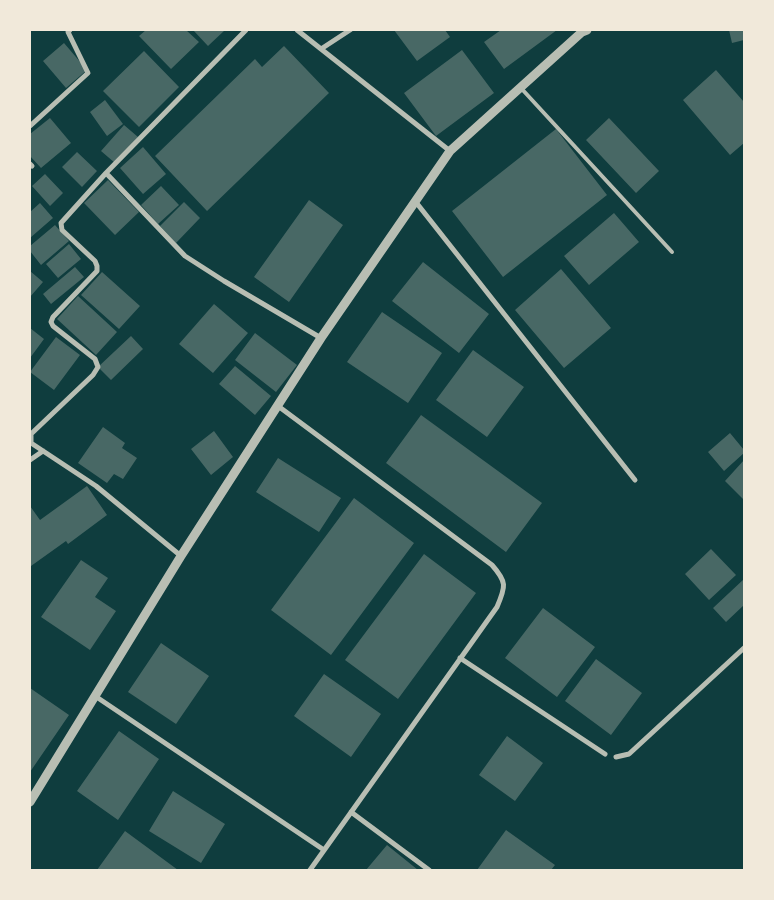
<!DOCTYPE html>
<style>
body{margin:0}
#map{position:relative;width:774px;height:900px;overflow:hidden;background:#0f3d3e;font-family:"Varela Round",sans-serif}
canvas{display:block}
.frame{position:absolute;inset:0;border:31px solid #f1e9da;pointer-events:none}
</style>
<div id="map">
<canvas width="774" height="900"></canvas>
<div class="frame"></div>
</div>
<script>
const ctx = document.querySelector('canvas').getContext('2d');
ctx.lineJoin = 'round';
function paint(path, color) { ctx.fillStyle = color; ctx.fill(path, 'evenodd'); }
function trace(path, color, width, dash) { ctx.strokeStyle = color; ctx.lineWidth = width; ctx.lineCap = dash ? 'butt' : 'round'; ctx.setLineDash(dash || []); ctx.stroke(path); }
const building = new Path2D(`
 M146 30H186L199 42 171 69 139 36Z
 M193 30H225L208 46Z
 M394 30H445L450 37 417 61Z
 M501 30H557L504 69 484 42Z
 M729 30H744V40L732 43Z
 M64 43 87 70 66 88 43 61Z
 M284 46 329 93 207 211 155 156 255 59 262 67Z
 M462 50 494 93 436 136 404 93Z
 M144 51 179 87 139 127 103 91Z
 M716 70 744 102V143L730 155 683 100Z
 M105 100 123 124 107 136 90 112Z
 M50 118 71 143 41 168 30 156V134Z
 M609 118 659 171 636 193 586 140Z
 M124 125 138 137 115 163 101 151Z
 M556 129 607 195 503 277 452 211Z
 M143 147 166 174 143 194 120 168Z
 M77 152 97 171 82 187 62 167Z
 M45 174 63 193 50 206 32 186Z
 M108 180 139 212 115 235 84 203Z
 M161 186 179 205 158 224 141 205Z
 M309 200 343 225 289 302 254 277Z
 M184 202 200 218 176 243 160 226Z
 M40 203 53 218 30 238V212Z
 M614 213 639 242 589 285 564 256Z
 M55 225 69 241 41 265 30 251V246Z
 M69 244 81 259 58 278 46 264Z
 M423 262 489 314 459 353 392 301Z
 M75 267 84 277 51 304 43 294Z
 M561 269 611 328 564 368 515 310Z
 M30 271 43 282 30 297Z
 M102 272 140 306 119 329 81 295Z
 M78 296 117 332 96 355 57 319Z
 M214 304 248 333 213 373 179 344Z
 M382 312 442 353 408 403 347 362Z
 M30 328 44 339 30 358Z
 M255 333 297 365 276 392 235 360Z
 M131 336 143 349 111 380 98 367Z
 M56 337 80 355 54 390 30 372Z
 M473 350 524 387 487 437 436 400Z
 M235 366 271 396 255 415 219 384Z
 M421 415 542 503 506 552 386 463Z
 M103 427 125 443 122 448 137 458 123 479 114 474 107 483 78 463Z
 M214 431 233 457 211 475 191 449Z
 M730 433 744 450V453L724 471 708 452Z
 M278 458 341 498 319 532 256 492Z
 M744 460V500L725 481Z
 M87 486 107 515 68 544 66 541 31 566 30 506 40 520Z
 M354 498 414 543 331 655 271 610Z
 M711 549 736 575 709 600 685 574Z
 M424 554 476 593 398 699 345 660Z
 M81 560 108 578 95 597 116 611 90 650 41 617Z
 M744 579V605L726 622 713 608Z
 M543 608 595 647 557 697 505 658Z
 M161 643 209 676 176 724 128 692Z
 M596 659 642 693 611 735 565 701Z
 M324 674 381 714 351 757 294 716Z
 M30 688 69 715 30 772Z
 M119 731 159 759 118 820 77 791Z
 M507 736 543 763 515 801 479 775Z
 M173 791 225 824 201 863 149 831Z
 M506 830 555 865 551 870H477Z
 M125 831 178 870H97Z
 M387 845 418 870H366Z`);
const service = new Path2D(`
 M520 87 672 252`);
const minor = new Path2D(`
 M297 30 450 151
 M321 49 350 30
 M30 126 88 73 68 32 70 30
 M30 164 32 166
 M106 173 185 256 224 281 321 338
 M415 201 635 480
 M278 406 492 565C507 582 506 586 497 607L310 870
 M30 460 43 451
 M181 556 96 486 31 443V434L93 375 98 367 95 359 53 326 51 322 53 317 97 271V266L95 261 62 230 61 223 106 173 246 30
 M460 658 605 754
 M95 696 324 850
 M616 757 629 754 744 648
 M351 812 429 870`);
const tertiary = new Path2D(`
 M30 802 181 556 321 338 450 151 582 32 587 30`);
paint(building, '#486865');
trace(service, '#b8beb3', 4);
trace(minor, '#b8beb3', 5);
trace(tertiary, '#b8beb3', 9);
</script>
